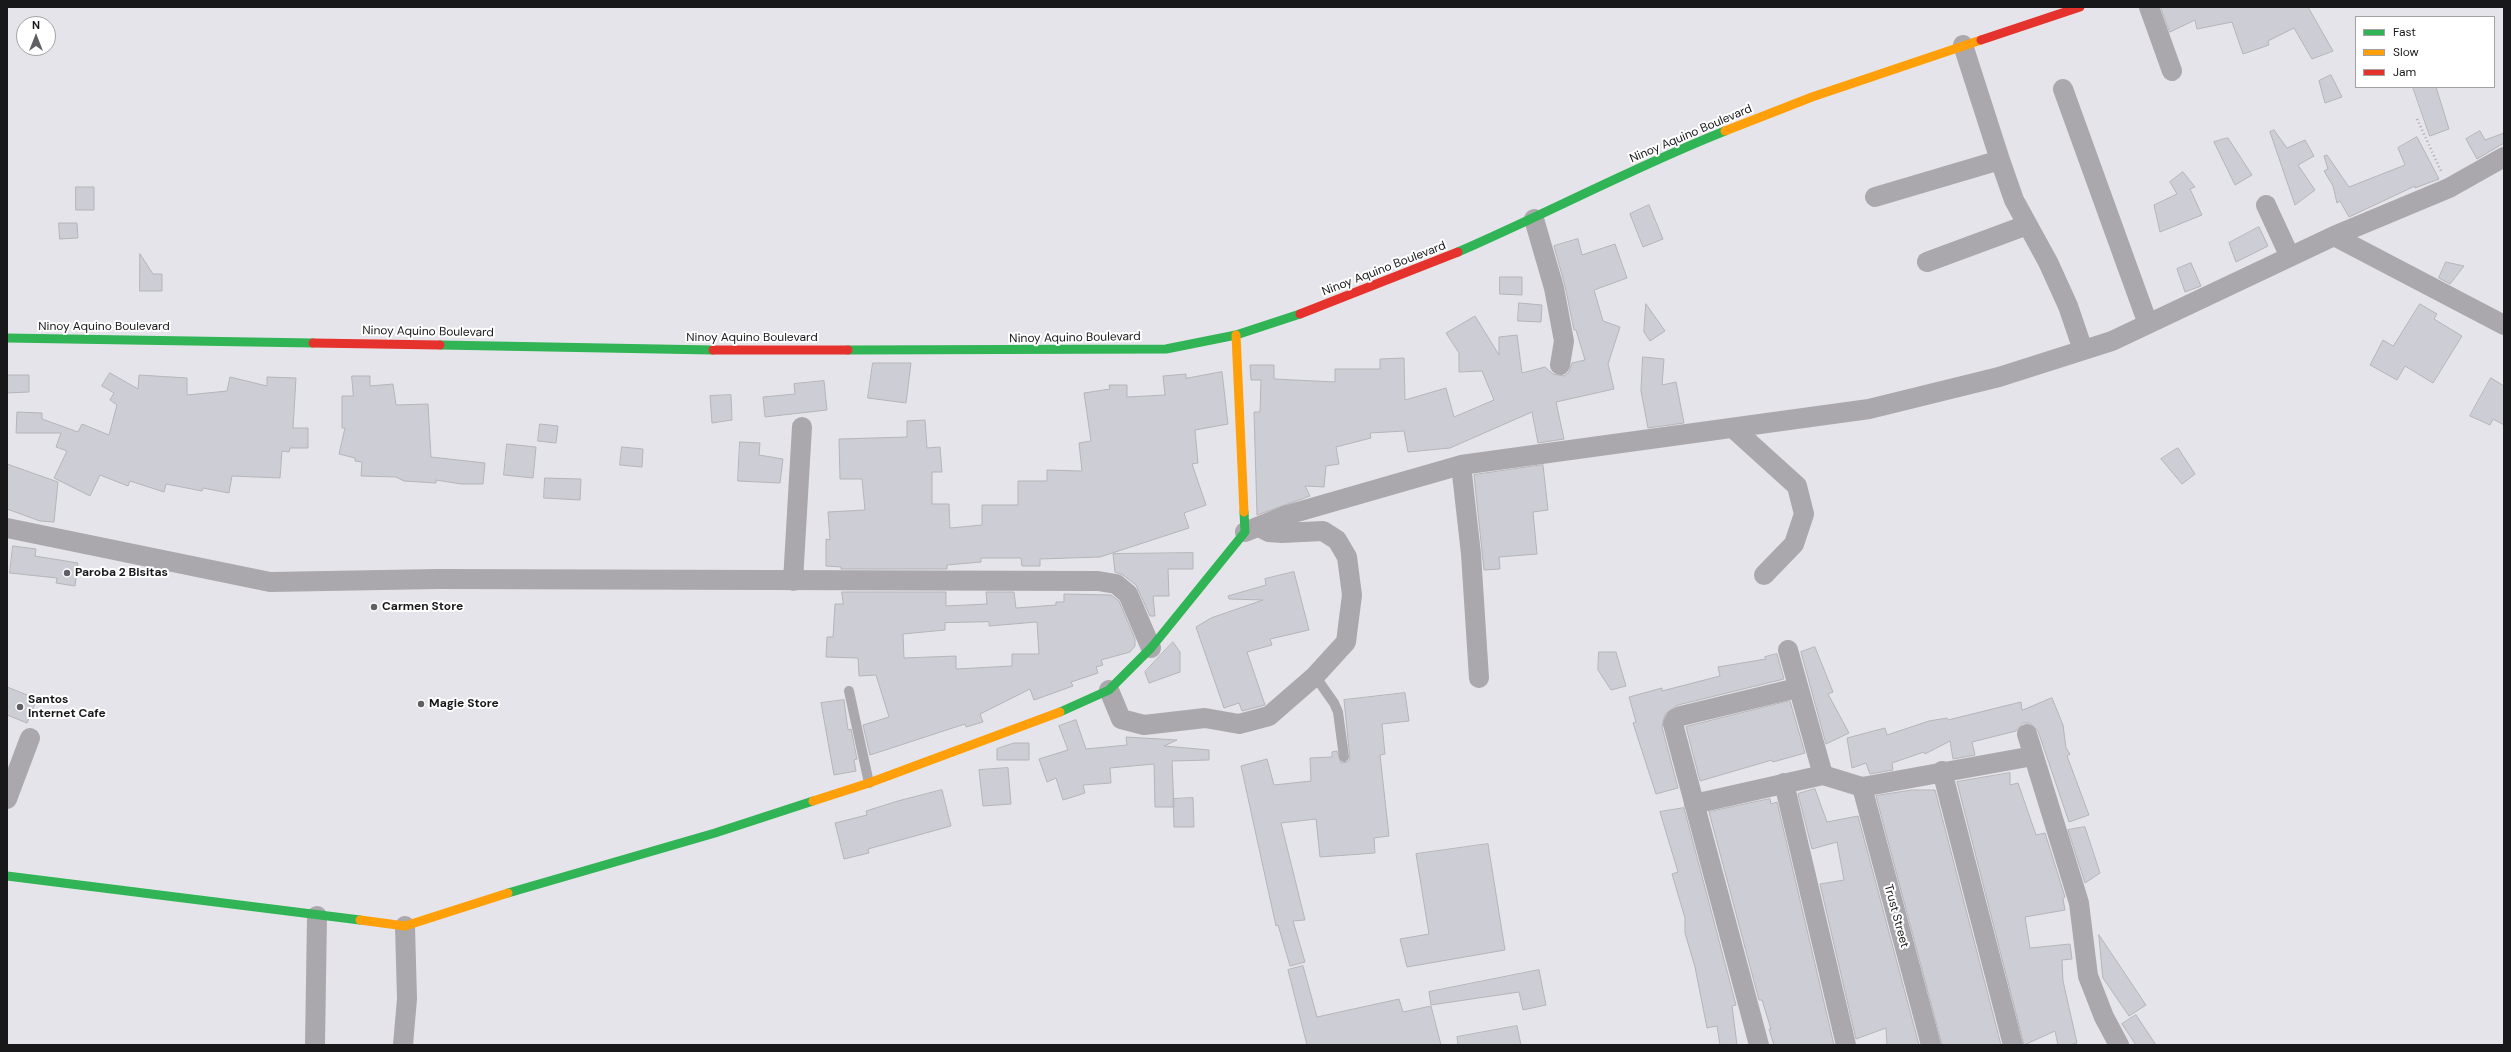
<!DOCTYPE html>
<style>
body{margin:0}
#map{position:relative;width:2511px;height:1052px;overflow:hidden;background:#e5e4ea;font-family:"DM Sans",sans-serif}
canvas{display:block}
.frame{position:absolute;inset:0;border:8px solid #18171a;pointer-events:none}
.legend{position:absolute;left:2355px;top:16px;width:140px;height:72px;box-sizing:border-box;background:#fff;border:1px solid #a3a2a3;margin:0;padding:5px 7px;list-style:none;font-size:12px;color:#18171a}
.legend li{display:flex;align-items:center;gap:8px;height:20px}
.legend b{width:20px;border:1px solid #a3a2a3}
.north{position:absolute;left:16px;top:16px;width:40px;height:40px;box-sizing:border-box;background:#fff;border:1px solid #a3a2a3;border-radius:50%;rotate:0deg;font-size:11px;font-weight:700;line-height:16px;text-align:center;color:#18171a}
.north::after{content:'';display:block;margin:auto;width:14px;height:18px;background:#605f63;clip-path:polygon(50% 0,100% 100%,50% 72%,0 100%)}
</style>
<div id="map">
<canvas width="2511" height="1052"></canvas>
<div class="frame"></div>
<ul class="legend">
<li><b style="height:5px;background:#30b455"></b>Fast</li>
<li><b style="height:5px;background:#ff9f0a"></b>Slow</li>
<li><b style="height:5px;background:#e5322d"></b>Jam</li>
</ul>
<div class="north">N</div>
</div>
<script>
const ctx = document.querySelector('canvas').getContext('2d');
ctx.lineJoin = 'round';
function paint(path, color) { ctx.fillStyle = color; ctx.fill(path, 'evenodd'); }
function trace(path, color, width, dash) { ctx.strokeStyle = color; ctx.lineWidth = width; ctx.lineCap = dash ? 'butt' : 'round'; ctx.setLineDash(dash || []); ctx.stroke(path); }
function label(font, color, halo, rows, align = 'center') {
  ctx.font = font + ' "DM Sans",sans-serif'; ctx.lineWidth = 4; ctx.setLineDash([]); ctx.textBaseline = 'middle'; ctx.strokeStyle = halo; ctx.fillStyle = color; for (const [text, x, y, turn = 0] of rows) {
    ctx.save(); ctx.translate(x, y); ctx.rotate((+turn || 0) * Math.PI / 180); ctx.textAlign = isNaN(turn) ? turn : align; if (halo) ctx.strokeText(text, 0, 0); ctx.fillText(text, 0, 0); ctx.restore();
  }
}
const building = new Path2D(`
 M2161 7H2308L2333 51 2312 59 2294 28 2268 41 2269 45 2243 54 2232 22 2197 29 2195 20 2170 32Z
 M2331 75 2342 97 2325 103 2319 81Z
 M2413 87H2436L2449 129 2430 136Z
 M2274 130 2287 148 2305 140 2314 156 2298 165 2315 190 2295 205 2270 132Z
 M2480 131 2485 140 2504 133V143L2477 159 2466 139Z
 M2417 137 2439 179 2415 188V186L2349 217 2340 201 2337 203 2333 186 2324 171 2328 169 2324 156 2327 155 2349 187 2405 165 2398 148Z
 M2228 138 2252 175 2235 185 2214 142Z
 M2183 172 2195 187 2190 189 2202 215 2160 232 2154 205 2177 194 2170 182Z
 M76 187H94V210H76Z
 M1649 205 1663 239 1643 247 1630 214Z
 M59 223H77L78 238 60 239Z
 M2259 227 2268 246 2236 262 2229 243Z
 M1578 239 1582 255 1615 244 1627 278 1594 290 1603 321 1620 327 1608 364 1614 389 1556 402 1564 439 1538 443 1532 412 1450 448 1408 452 1404 431 1370 433 1371 438 1336 447 1339 464 1326 466 1324 487 1305 486 1310 496 1257 515 1254 412H1260L1261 380H1251L1250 365H1274V379L1335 382V369H1380V359L1404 358 1405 400 1446 388 1454 417 1494 400 1482 371 1459 372V353L1446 333 1475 316 1499 355V337L1517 335 1522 373 1545 367 1553 374 1564 376 1569 372 1572 363 1585 360 1576 330H1574L1565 286 1554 246Z
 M140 254 153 274H162V291H140Z
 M2446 262 2464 266 2450 284 2439 278Z
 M2191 263 2201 286 2185 292 2177 269Z
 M1500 277H1522V295L1500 294Z
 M1519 303 1542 305 1541 322 1518 321Z
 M1646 304 1665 331 1650 341 1644 332Z
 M2420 304 2437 314 2434 319 2462 336 2433 383 2405 366 2397 380 2370 365 2383 340 2393 346Z
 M1643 357 1664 359 1662 385 1676 382 1684 423 1648 428 1641 391Z
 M873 363H911L906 403 868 398Z
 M1222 372 1228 424 1195 430 1198 463 1192 464 1206 505 1184 513 1189 528 1100 557 1040 559V566H1022L1021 558H981V562L947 565V569H841V567L826 566V539L830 540 828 512 865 510 862 479H840L839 439 907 437V421L925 420 927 448 940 447 942 472H932V504H949L950 528 982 525V505H1018V481H1047V470L1082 471 1079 443 1091 441 1084 393 1110 389 1109 385H1127V397L1165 395 1163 376 1186 374V378Z
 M110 373 138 389 139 375 187 378V395L227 391 230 377 267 386V377L296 378 293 428H308V448H290L289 452 282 451 280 478 232 476 229 493 203 488 202 491 166 484 164 492 130 481 128 486 100 475 90 496 54 478 67 451 56 447 61 433H16L17 412 42 413V419L78 432 82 424 109 435 117 405 110 400 114 393 102 386Z
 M7 375H29V392L7 393Z
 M352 376H370V386L393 384 396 405 428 404 431 457 485 463 483 484H461L436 480V483L404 481 396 477 361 476 362 462 355 461V458L339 454 345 428H342V396H353Z
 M2491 378 2504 386V425L2493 419 2490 425 2470 416Z
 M824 381 827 410 765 417 763 397 795 394 794 384Z
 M731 395 732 420 712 423 710 396Z
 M540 424 558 426 556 443 538 441Z
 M740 442 760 443 759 455 783 459 780 483 738 481Z
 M507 444 536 447 533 478 504 475Z
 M622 447 643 449 642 467 620 465Z
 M2178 448 2195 474 2182 484 2161 459Z
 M7 464 58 482 54 522 40 521 7 509Z
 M1543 465 1548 510 1533 512 1537 554 1499 557 1500 569 1484 570 1474 475Z
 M545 478 581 479 580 500 544 498Z
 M13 546 36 549 35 556 78 563 75 586 56 583 57 578 10 573Z
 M1193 553V569H1168L1169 596H1153L1155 616H1150L1136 585 1123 575 1115 572 1113 554Z
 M1294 572 1309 630 1270 639 1272 645 1247 652 1265 705 1242 711 1239 703 1224 708 1196 627 1211 618 1263 600 1229 599 1228 596 1266 585 1265 579Z
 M842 592H946V606L987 604 986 592H1014L1016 608 1056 605V602H1064V594L1111 595 1119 601 1135 639V646L1130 652 1101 660 1103 665 1096 667 1098 673 1071 682 1073 686 1034 700 1030 689 980 714 983 722 966 727 965 724 870 755 863 725 889 717 876 675 859 676 858 658 826 657 827 637H833L835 604H843ZM989 622V626L1037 622 1039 654H1012V666L956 669V656L904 658 903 634 945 630V623Z
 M1173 642 1180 652V672L1149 683 1145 672Z
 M1815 647 1833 692 1828 694 1849 733 1826 744 1801 652Z
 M1599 652H1616L1626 686 1611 690 1598 670Z
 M1777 654 1784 679 1678 705 1665 714 1662 727 1678 788 1656 794 1633 723 1636 722 1629 697 1662 688V691L1720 676 1718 667 1766 659 1765 657Z
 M7 687 37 699 27 723 7 715Z
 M1405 693 1409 721 1382 724 1385 754 1380 755 1389 836 1374 838 1375 853 1320 857 1316 819 1281 823 1305 920 1293 921 1305 962 1290 966 1278 925 1276 926 1241 766 1267 759 1274 785 1311 781 1310 758 1332 757V752L1337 751 1341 763 1348 762 1350 759 1344 700Z
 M2052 698 2063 725 2066 748 2070 754 2067 756 2089 815 2069 822 2038 731 2030 723H2023L2016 731 1972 742 1975 755 1953 759 1950 741 1925 754 1924 752 1892 763 1893 770 1870 774 1866 763 1852 768 1847 738 1885 728 1887 735 1929 721 1947 718 1948 720 2021 702 2022 710Z
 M844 700 848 730 851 729 857 759 854 760 856 771 834 775 821 703Z
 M1790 701 1805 753 1773 762 1772 760 1700 781 1686 727Z
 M1076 720 1086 749 1127 745 1126 737 1177 740 1164 746 1209 750V760L1172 761 1174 807H1155L1154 764 1110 768 1111 783 1083 785 1085 793 1063 800 1056 778 1047 782 1039 759 1068 750 1059 726Z
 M1014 743H1029V760H997V749Z
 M1008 768 1011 804 983 806 979 770Z
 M2010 773V785L2018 783 2036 835 2045 833 2065 897 2063 899 2065 910 2025 917 2030 948 2070 944 2072 959 2062 960 2063 981 2077 1043 2068 1045H2058L2055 1031 2024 1045 1957 782Z
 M1815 789 1827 822 1858 816 1919 1045H1887L1886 1028 1856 1039 1820 884 1844 880 1837 842 1812 849 1798 794Z
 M942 790 951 826 868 849 869 853 844 859 835 823 867 815 866 811 898 801Z
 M1912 790H1935L2001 1045H1942L1876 796Z
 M1193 798 1194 827H1174L1173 799Z
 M1770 799 1771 804 1777 802 1834 1045H1774L1769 1029H1771L1762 1000H1759L1709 812Z
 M1684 808 1736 1005 1732 1006 1737 1045H1720L1717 1026 1707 1028 1695 967 1685 933V918L1672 874 1678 872 1660 812Z
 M2085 827 2100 873 2085 883 2068 830Z
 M1488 844 1505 950 1407 967 1400 939 1429 934 1416 854Z
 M2099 935 2146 1005 2129 1016 2103 978Z
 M1303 966 1317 1017 1399 999 1403 1012 1431 1006 1441 1045H1307L1288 970Z
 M1539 970 1546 1005 1523 1010 1519 992 1431 1005 1429 992Z
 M2136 1015 2156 1045H2136L2122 1024Z
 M1517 1026 1521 1045H1458L1457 1037Z`);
const path = new Path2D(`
 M2417 119 2441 171`);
const lane = new Path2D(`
 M1315 676 1334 703 1338 712 1344 757
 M849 691 869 783`);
const street = new Path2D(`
 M2149 7 2172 71
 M1963 45 2000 160
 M2063 89 2148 324
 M1875 197 2000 160 2014 200 2048 262 2068 306 2083 350
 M2266 205 2290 257
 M1534 219 1554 288 1564 341 1560 365
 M2334 236 2449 188 2504 157
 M1927 262 2027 225
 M1734 429 1797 486 1804 514 1794 544 1764 575
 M1461 465 1471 554 1479 678
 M7 528 270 582 438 579 1098 581 1116 584 1128 594 1151 648
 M1245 532 1287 515 1461 465 1869 409 1999 377 2112 341 2334 236 2504 325
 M793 581 802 427
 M1788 650 1823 775
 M1109 690 1121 719 1144 725 1205 718 1239 724 1269 716 1315 676 1346 642 1352 595 1347 557 1337 540 1323 531 1282 533 1269 532 1259 527
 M2027 734 2079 903 2088 976 2104 1017 2119 1045
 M1942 771 2013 1045
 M1784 783 1846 1045
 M1862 787 1931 1045
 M7 799 30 738
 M1694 804 1823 775 1862 787 2033 756
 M315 1045 317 916
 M403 1045 407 999 405 926
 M1759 1045 1673 724 1675 719 1681 716 1797 688`);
const fast = new Path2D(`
 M1458 252C1548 213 1634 167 1725 131
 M7 338 313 343
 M440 345 713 350
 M848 350 1166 349 1236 335 1300 314
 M1060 712 1109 690 1151 648 1245 532 1244 512
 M7 876 360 920
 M508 893 715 833 813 801`);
const slow = new Path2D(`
 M1725 131 1812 97 1981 40
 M1236 335 1244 512
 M813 801 869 783 1060 712
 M360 920 405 926 508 893`);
const jam = new Path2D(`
 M1981 40 2080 7
 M1300 314 1458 252
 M313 343 440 345
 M713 350H848`);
const markers = [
 [67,573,4,"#605f63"],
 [374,607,4,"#605f63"],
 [421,704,4,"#605f63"],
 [20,707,4,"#605f63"]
];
const streetNames = [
 ["Ninoy Aquino Boulevard",1691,134,-23],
 ["Ninoy Aquino Boulevard",1384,269,-21],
 ["Ninoy Aquino Boulevard",104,327],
 ["Ninoy Aquino Boulevard",428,332,1],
 ["Ninoy Aquino Boulevard",752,338],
 ["Ninoy Aquino Boulevard",1075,338,-1],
 ["Trust Street",1896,916,75]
];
const poiNames = [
 ["Paroba 2 Bisitas",75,573],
 ["Carmen Store",382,607],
 ["Santos",28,700],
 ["Internet Cafe",28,714],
 ["Magie Store",429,704]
];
paint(building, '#cccdd5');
trace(building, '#b5b5b8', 1);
trace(path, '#aba9ae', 2.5, [1, 3]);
trace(lane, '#aaa8ac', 10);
trace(street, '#aaa8ac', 20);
trace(fast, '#30b455', 9);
trace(slow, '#ff9f0a', 9);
trace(jam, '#e5322d', 9);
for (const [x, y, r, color] of markers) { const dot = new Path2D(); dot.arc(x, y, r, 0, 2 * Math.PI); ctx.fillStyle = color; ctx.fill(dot); trace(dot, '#fff', 1.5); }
label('12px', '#18171a', '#fff', streetNames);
label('bold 12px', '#18171a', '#fff', poiNames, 'left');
</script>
